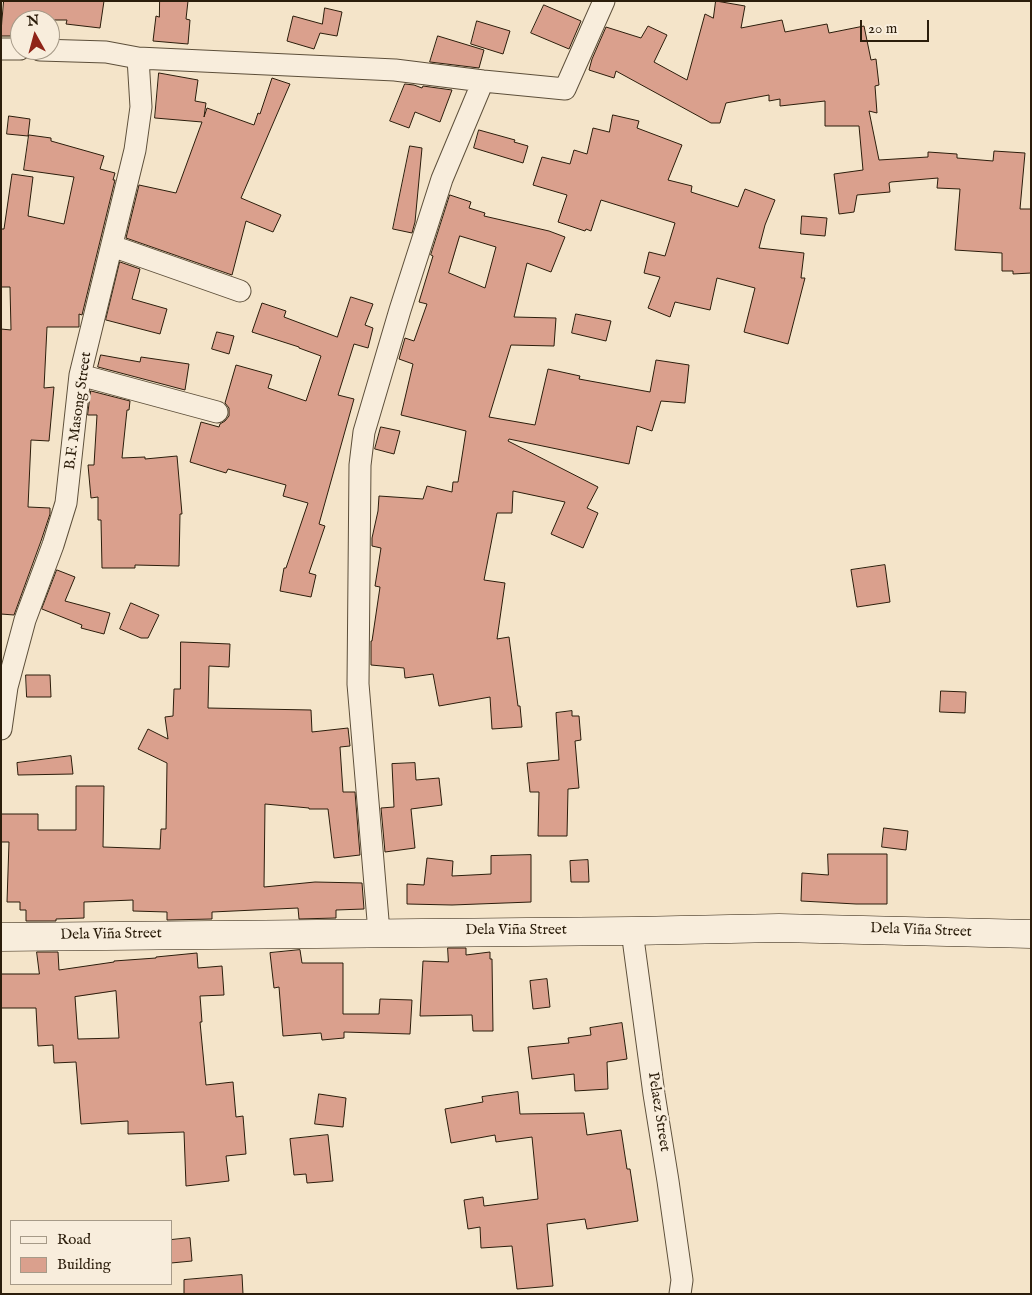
<!DOCTYPE html>
<meta charset="utf-8">
<style>
body{margin:0}
#map{position:relative;width:1032px;height:1295px;overflow:hidden;background:#f4e4c9;font-family:"IM FELL English",serif}
canvas{display:block}
.frame{position:absolute;inset:0;border:2px solid #2b1d0b;pointer-events:none}
.legend{position:absolute;left:10px;top:1220px;width:162px;height:65px;box-sizing:border-box;background:#f8eddc;border:1px solid #a69a88;margin:0;padding:6px 9px;list-style:none;font-size:15px;color:#2b1d0b}
.legend li{display:flex;align-items:center;gap:10px;height:25px}
.legend b{width:25px;border:1px solid #a69a88}
.north{position:absolute;left:10px;top:10px;width:50px;height:50px;box-sizing:border-box;background:#f8eddc;border:1px solid #a69a88;border-radius:50%;rotate:353deg;font-size:14px;font-weight:700;line-height:20px;text-align:center;color:#2b1d0b}
.north::after{content:'';display:block;margin:auto;width:18px;height:22px;background:#8f2418;clip-path:polygon(50% 0,100% 100%,50% 72%,0 100%)}
.scale{position:absolute;left:860px;top:20px;width:69px;height:22px;box-sizing:border-box;border:2px solid #2b1d0b;border-top:0;padding-left:6px;font-size:15px;line-height:18px;white-space:nowrap;color:#2b1d0b;-webkit-text-stroke:4px #f8eddc;paint-order:stroke}
</style>
<div id="map">
<canvas width="1032" height="1295"></canvas>
<div class="frame"></div>
<ul class="legend">
<li><b style="height:6px;background:#f8eddc"></b>Road</li>
<li><b style="height:14px;background:#daa08d"></b>Building</li>
</ul>
<div class="north">N</div>
<div class="scale">20 m</div>
</div>
<script>
const ctx = document.querySelector('canvas').getContext('2d');
ctx.lineJoin = 'round';
function paint(path, color) { ctx.fillStyle = color; ctx.fill(path, 'evenodd'); }
function trace(path, color, width, dash) { ctx.strokeStyle = color; ctx.lineWidth = width; ctx.lineCap = dash ? 'butt' : 'round'; ctx.setLineDash(dash || []); ctx.stroke(path); }
function label(font, color, halo, rows, align = 'center') {
  ctx.font = font + ' "IM FELL English",serif'; ctx.lineWidth = 5; ctx.setLineDash([]); ctx.textBaseline = 'middle'; ctx.strokeStyle = halo; ctx.fillStyle = color; for (const [text, x, y, turn = 0] of rows) {
    ctx.save(); ctx.translate(x, y); ctx.rotate((+turn || 0) * Math.PI / 180); ctx.textAlign = isNaN(turn) ? turn : align; if (halo) ctx.strokeText(text, 0, 0); ctx.fillText(text, 0, 0); ctx.restore();
  }
}
const building = new Path2D(`
 M4 1H104L100 28 66 24 67 20H20V36H1Z
 M160 1H188L186 19 190 20 188 44 153 41 156 16 159 17Z
 M716 1 745 6 741 28 782 20 785 32 827 24 829 33 864 26 871 60 876 59 879 85 875 86 877 113 869 111 879 160 928 157V152L957 154V158L993 161 994 151 1025 153 1020 209H1031V273L1013 274V271H1002V253L955 250 960 189 937 188 938 178 891 182 889 183 890 192 857 195 854 212 839 214 834 174 863 170 859 126H825V101L780 106V99L769 101V95L726 103 720 123H711L616 71 614 78 589 70 592 59 606 27 641 38 648 26 667 35 654 62 687 80 705 14 713 18Z
 M544 5 581 21 569 49 531 33Z
 M325 8 342 12 337 36 320 33 314 49 287 41 293 16 322 24Z
 M477 21 510 31 503 54 471 44Z
 M438 36 484 50 479 68 430 62Z
 M159 73 198 80 195 101 206 103 204 117 207 108 254 125 258 113 260 114 272 78 290 84 241 198 281 215 273 232 246 221 232 275 126 238 139 185 176 193 202 122 155 118Z
 M405 84 414 85 422 88 423 86 452 90 440 122 415 112 409 128 390 121Z
 M613 115 639 121 637 128 682 145 668 180 692 186 691 192 738 207 745 189 775 200 765 225 759 248 804 253 801 278H805L788 344 744 332 755 288 717 278 710 310 675 302 670 317 648 308 660 277 644 273 649 252 665 256 675 223 601 200 591 231 586 229 585 231 558 222 567 195 533 185 542 157 570 164 574 150 587 154 593 128 609 132Z
 M9 116 30 119 28 136 7 134Z
 M479 130 515 140 514 142 528 146 523 163 474 148Z
 M29 135 51 138V141L104 156 100 169 115 173 113 180H115L82 315 79 314V327H47L44 388 54 387 49 441 31 440 28 507 50 508V514L41 541 14 615 1 614V329L11 330 10 287H1V229H4L12 174 33 177 28 216 64 224 74 177 24 170Z
 M410 146 422 148 415 222 412 233 393 229Z
 M450 195 471 202 469 208 485 213 484 216 549 231 565 237 551 272 527 263 514 317 556 318 554 346 511 345 489 417 535 425 548 369 580 376 579 379 650 392 656 360 689 365 685 403 661 401 652 431 637 426 629 464 509 439 508 441 598 487 587 508 598 513 583 548 551 534 565 502 513 491 512 513H497L484 580 505 583 497 639 509 637 518 706H520L522 727 492 729 490 697 439 706 433 674 405 678 404 668 371 665V641H372L380 587 375 586 381 548 372 546V538L378 511 379 496 423 499 427 486 452 492 453 482H458L466 431 401 415 413 364 399 359 405 338 414 341 427 304 419 302 433 256 431 255ZM460 236 496 247 485 288 449 273Z
 M802 216 827 218 825 236 801 234Z
 M120 262 140 269 132 299 167 309 160 334 106 320Z
 M351 297 373 304 365 325 373 328 368 348 354 344 338 395 354 399 319 524 325 526 309 573 316 575 311 597 280 591 284 568H286L308 503 283 496 286 485 228 469 226 473 190 462 201 422 219 427 220 424 225 421 229 416V408L225 403 236 365 272 375 268 388 306 401 321 356 299 348V347L252 332 262 303 286 311 284 317 337 337Z
 M576 314 611 321 606 341 572 333Z
 M217 332 234 336 229 354 212 349Z
 M101 355 140 362 141 357 189 364 185 390 98 367Z
 M91 391 130 401 129 410H127L122 458 145 457V459L177 456 182 514H180L179 566 135 565V568H102L101 520H98V497L91 498 88 465H94L97 415H88Z
 M381 427 400 431 394 454 375 449Z
 M885 565 890 602 857 607 851 570Z
 M57 570 75 577 65 601 110 613 104 634 81 628 82 625 42 609Z
 M131 603 159 615 148 638H141L120 629Z
 M181 642 230 644 229 667 209 666 208 708 311 710 312 732 348 728 350 746 340 747 343 792H355L360 855 334 858 328 809H309V808L265 804 264 887 315 882 362 883 364 909 336 910V918L299 919 298 908 212 912V919L167 920V912L133 911V900L84 902V918L56 919V921H26V910H20V902H7L9 842H1V814H38V830H76V786H104L103 847 160 849 161 829H166L167 763 138 749 148 729 168 739 165 717 173 716 174 689H180Z
 M26 675H50L51 697H27Z
 M941 691 966 692 965 713 940 712Z
 M572 711V716H579L581 740 575 741 579 788 568 789 567 836H538L539 792H530L527 763 559 760 556 713Z
 M71 756 73 774 18 775 17 763Z
 M415 763 416 780 439 778 442 805 411 809 415 848 385 852 381 808 394 807 392 764Z
 M884 828 908 831 906 850 882 847Z
 M828 854H887V904H856L801 901 802 873 828 875Z
 M531 855V902L452 905 407 904V884L424 885 427 858 453 861 452 876 491 874V856Z
 M588 860 589 882H571L570 861Z
 M448 948H466V955L490 952V959H492L493 1031H473L472 1015 420 1016 423 961 448 962Z
 M300 950 302 963H343V1014H379L380 999 412 1000 410 1034 344 1032V1038L322 1040 321 1033 283 1036 279 987 274 988 270 953Z
 M37 952H58L59 970 114 962V961L156 958V957L197 953 198 968 222 966 224 995 200 996 202 1022H200L206 1085 233 1082 236 1117 243 1116 246 1154 226 1156 229 1181 186 1186 184 1132 128 1134V1121L81 1124 76 1062 54 1063 53 1045 38 1046 36 1008H1V974H39ZM116 991 119 1038 78 1039 75 997Z
 M547 979 550 1007 533 1009 530 981Z
 M622 1023 627 1059 607 1062 608 1089 575 1091 574 1074 532 1079 528 1047 569 1043 568 1038 591 1035 590 1028Z
 M518 1092 520 1114 584 1113 587 1135 621 1130 627 1169H630L638 1221 587 1229 585 1219 547 1224 553 1286 517 1289 512 1246 481 1248 480 1227 468 1229 464 1200 483 1197 484 1206 538 1199 532 1137 496 1142 495 1135 451 1143 445 1109 483 1102 482 1097Z
 M319 1094 346 1098 343 1127 315 1124Z
 M328 1135 333 1181 307 1183 306 1174 294 1175 290 1139Z
 M190 1238 192 1261 171 1263V1240Z
 M242 1275 243 1294H184V1280Z`);
const street = new Path2D(`
 M1 49H20
 M40 50 106 52 138 58 395 70 483 81 565 89 604 1
 M112 246 240 291
 M80 375 217 412
 M1 729 7 687 25 620 53 545 66 503 80 375 135 150 141 107 138 58
 M632 931 654 1094 668 1181 682 1280 680 1294
 M379 932 358 684 360 465 364 432 400 310 442 179 483 81`);
const secondary = new Path2D(`
 M1 937 632 931 779 928 1031 934`);
const streetNames = [
 ["B.F. Masong Street",79,411,-82],
 ["Dela Viña Street",516,931],
 ["Dela Viña Street",921,931,2],
 ["Dela Viña Street",111,935,-1],
 ["Pelaez Street",658,1112,81]
];
paint(building, '#daa08d');
trace(building, '#2b1d0b', 1);
trace(street, '#5d4f3a', 23);
trace(secondary, '#2b1d0b', 29);
trace(street, '#f8eddc', 21);
trace(secondary, '#f8eddc', 28);
label('15px', '#2b1d0b', '#f8eddc', streetNames);
</script>
